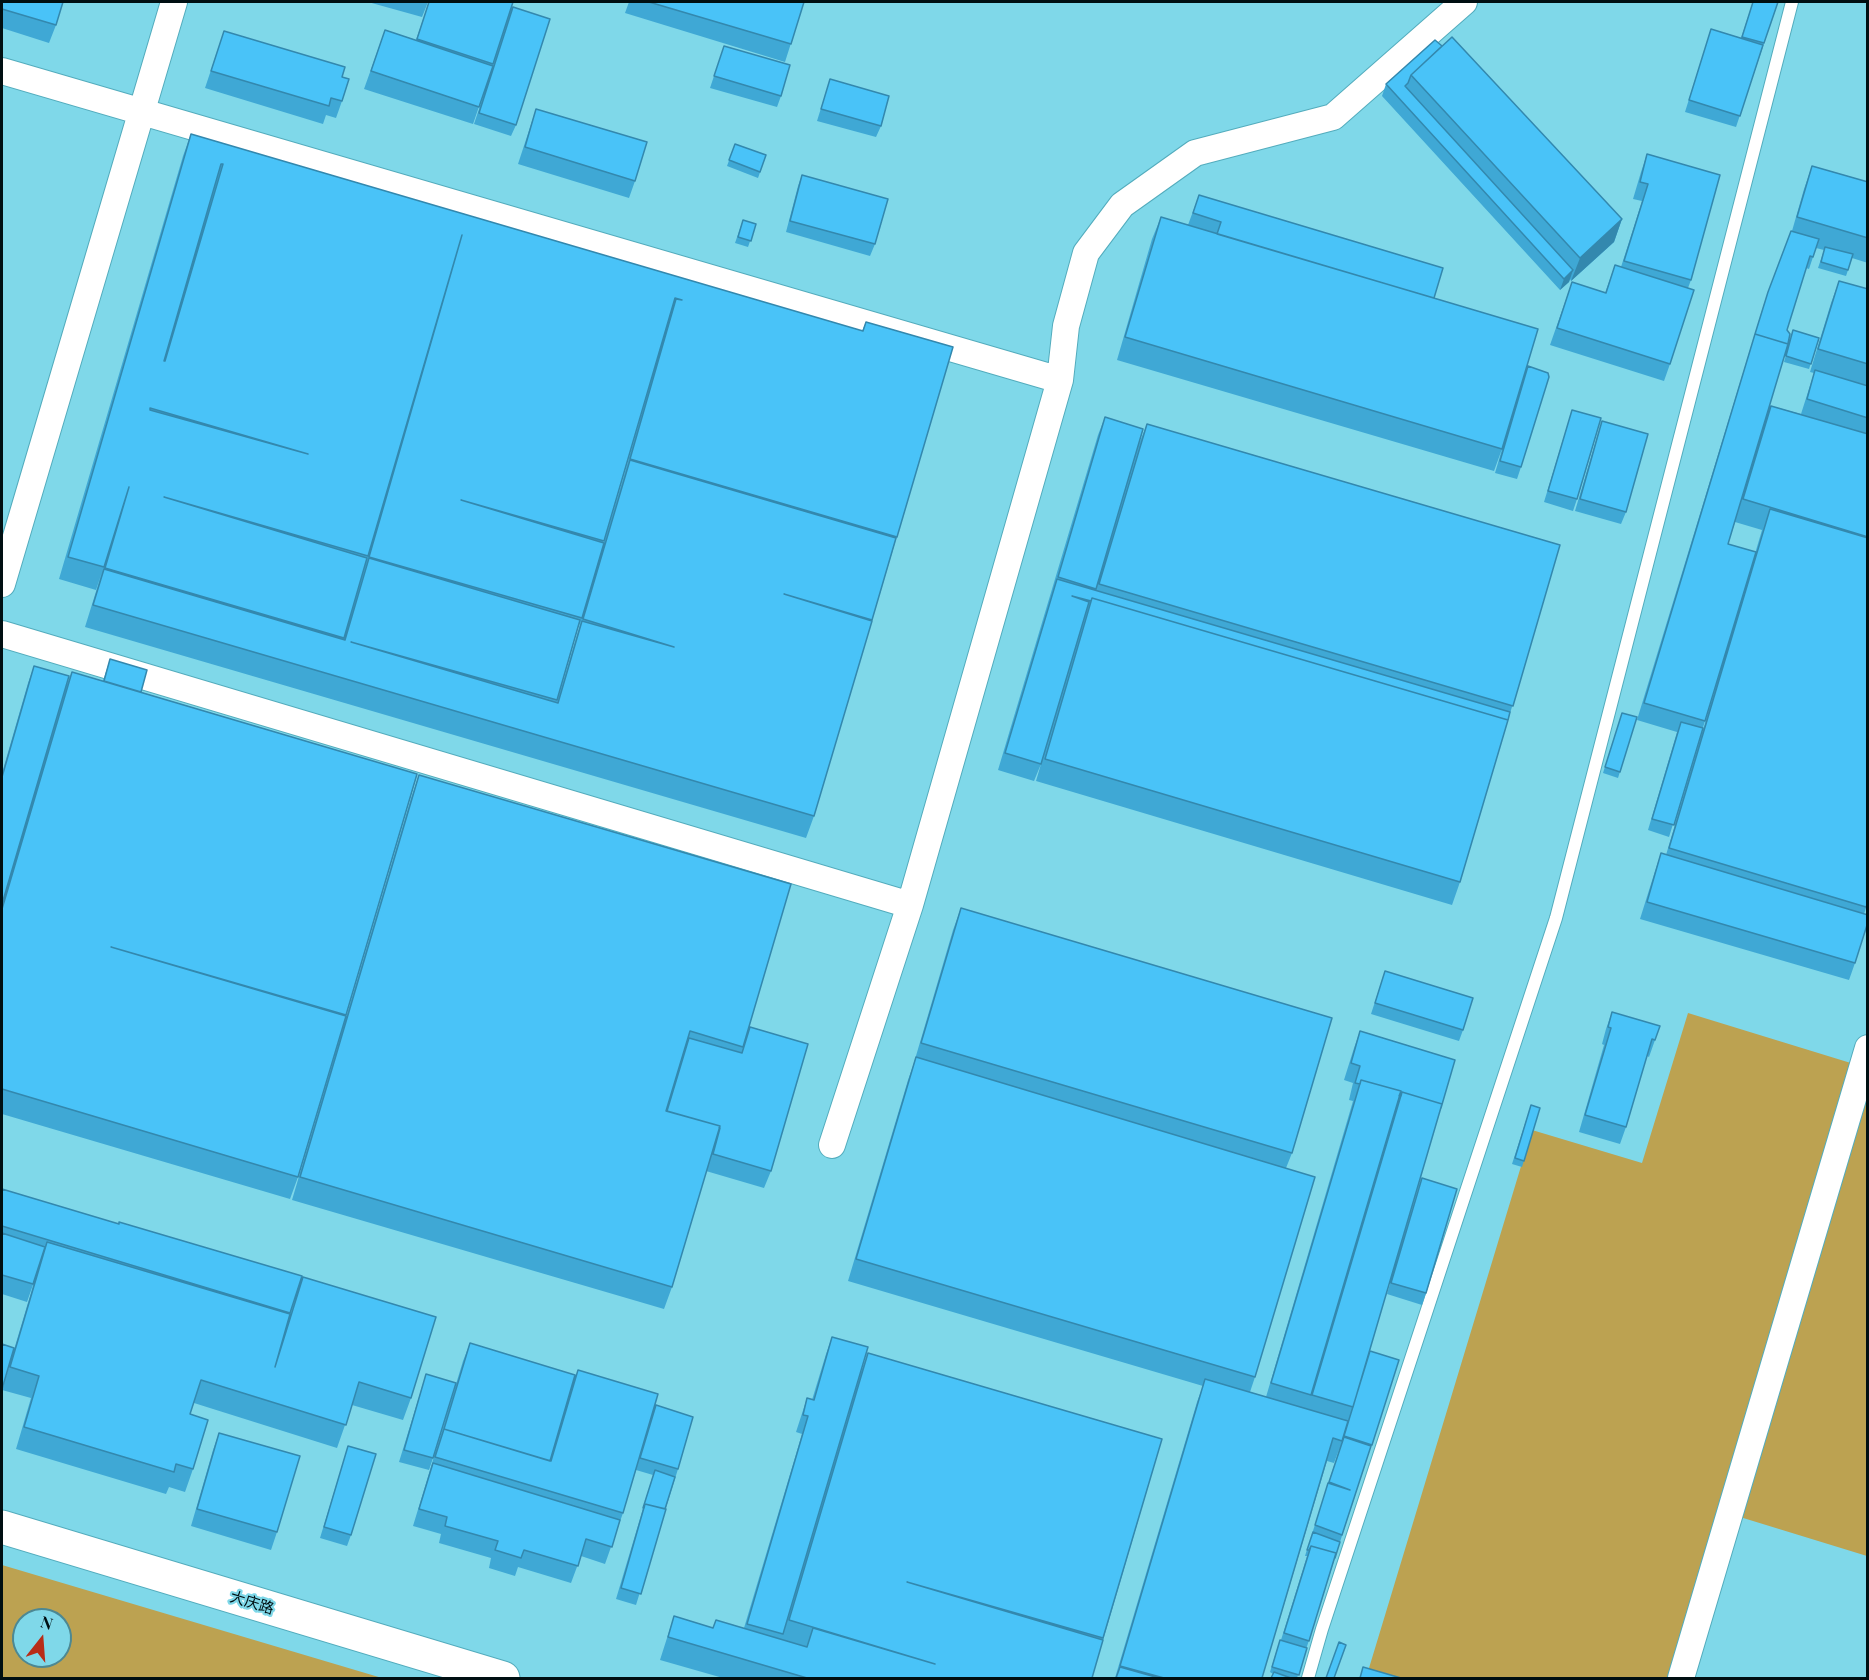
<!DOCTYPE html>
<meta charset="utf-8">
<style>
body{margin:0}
#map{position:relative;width:1869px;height:1680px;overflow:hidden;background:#7fd8e9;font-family:"Playfair Display",serif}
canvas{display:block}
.frame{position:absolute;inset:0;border:3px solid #000f12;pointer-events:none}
.north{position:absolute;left:12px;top:1608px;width:60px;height:60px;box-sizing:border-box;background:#7fd8e9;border:2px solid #4c8893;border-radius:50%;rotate:17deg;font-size:16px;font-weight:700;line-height:24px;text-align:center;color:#000f12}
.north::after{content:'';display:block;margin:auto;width:21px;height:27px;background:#b82c18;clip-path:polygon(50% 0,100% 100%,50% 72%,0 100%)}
</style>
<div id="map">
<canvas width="1869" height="1680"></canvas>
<div class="frame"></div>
<div class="north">N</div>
</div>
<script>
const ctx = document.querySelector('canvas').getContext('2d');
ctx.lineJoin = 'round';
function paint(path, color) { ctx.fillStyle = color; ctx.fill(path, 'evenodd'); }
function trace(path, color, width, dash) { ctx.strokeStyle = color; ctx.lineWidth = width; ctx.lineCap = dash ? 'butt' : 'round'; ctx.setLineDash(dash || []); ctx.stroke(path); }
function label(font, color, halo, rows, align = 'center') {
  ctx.font = font + ' "Playfair Display","Noto Sans SC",serif'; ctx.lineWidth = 4.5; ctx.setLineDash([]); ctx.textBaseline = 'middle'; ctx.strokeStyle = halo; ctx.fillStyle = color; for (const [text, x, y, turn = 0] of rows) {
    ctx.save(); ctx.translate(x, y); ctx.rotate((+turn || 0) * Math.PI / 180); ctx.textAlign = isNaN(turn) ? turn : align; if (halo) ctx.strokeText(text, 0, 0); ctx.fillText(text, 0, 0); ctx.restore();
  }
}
const green = new Path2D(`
 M1688 1013 1867 1068V1556L1740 1517 1691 1678H1366L1532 1130 1642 1163Z
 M2 1565 382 1678H2ZM24 1620H60V1656H24Z`);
const service = new Path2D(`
 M1308 1678 1322 1629 1556 918 1792 2`);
const minor = new Path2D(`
 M2 71 1060 380
 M2 584 174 2
 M2 634 910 905
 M832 1145 910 905 1060 380 1066 326 1086 253 1122 205 1195 153 1333 117 1464 2
 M1681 1678 1868 1048`);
const primary = new Path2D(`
 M2 1527 503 1678`);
const wall = new Path2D(`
 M2 2 56 25 49 43 2 28Z
 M368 2H428L422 17Z
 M429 2H513L493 66 473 124 364 89 385 30 416 40Z
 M629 2H804L785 62 625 13Z
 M1753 2H1778L1736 127 1685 112 1711 29 1741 38Z
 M509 19 516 125 511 136 474 124Z
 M224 31 342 77V101L336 118 326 115 323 124 205 88Z
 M1435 40 1622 219 1614 242 1571 281 1570 279 1569 282 1560 290 1382 96 1386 84Z
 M724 46 781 96 777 107 710 88Z
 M830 79 881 126 876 137 817 121Z
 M536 109 635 181 629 198 518 164Z
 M191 134 862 331 866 322 953 347 814 816 806 838 85 627 102 572 96 590 59 579 183 156ZM668 321 622 482 596 568 603 542ZM581 621 557 702 577 630Z
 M735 144 766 155 758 178 727 166Z
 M1647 154 1691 280 1688 288 1670 364 1664 381 1550 345 1572 282 1605 293 1615 265 1621 267 1642 201 1633 199 1641 172Z
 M1812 166 1868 182V263L1852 258 1846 276 1818 268 1824 250 1816 248 1809 269 1806 268 1787 330V348L1763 427 1771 406 1801 414 1814 373 1810 372 1831 303 1839 281 1868 289V902L1864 914 1855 963 1849 980 1640 919 1655 871 1661 853 1666 855 1762 530 1735 522 1728 544 1705 721 1669 837 1648 830 1677 732 1637 720 1764 304 1791 231H1792L1804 189Z
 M802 175 875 244 870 256 786 232 798 186Z
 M1199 195 1434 298 1502 449 1494 471 1117 360 1152 239 1161 217 1188 225Z
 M743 220 756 224 748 247 735 243Z
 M1793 330 1819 338 1809 369 1784 362Z
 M1523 378 1521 467 1517 479 1495 473Z
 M1572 410 1577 499 1573 511 1544 502Z
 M1105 417 1143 429 1096 590 1138 446 1147 424 1560 545 1460 882 1452 905 1036 781 1084 618 1041 764 1034 781 998 770 1098 435Z
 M1602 421 1626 512 1621 524 1575 511 1598 433Z
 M110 659 141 692 417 774 298 1177 290 1199 2 1114V773L28 683 34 666 63 694 72 672 103 681Z
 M1622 713 1637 717 1618 778 1603 773Z
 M419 775 746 1039 771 1171 764 1188 706 1171 672 1287 664 1309 292 1200 411 798Z
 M961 908 1292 1153 1286 1168 1255 1377 1250 1392 1266 1397 1353 1101 1349 1100 1353 1083 1344 1080 1354 1048 1360 1031 1455 1060 1359 1386 1370 1351 1399 1360 1340 1542 1297 1678H1271L1273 1674 1270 1672 1278 1646 1281 1640 1307 1556H1305L1311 1537 1340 1447 1334 1463 1327 1461 1262 1678H1115L1197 1402 1203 1386 848 1281 908 1080 913 1066 953 930Z
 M1385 971 1463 1030 1459 1041 1371 1014Z
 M1612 1012 1655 1040 1649 1057 1647 1056 1626 1127 1620 1144 1579 1132 1604 1045 1602 1044 1606 1029Z
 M1531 1105 1540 1108 1522 1167 1512 1164Z
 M1422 1178 1426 1293 1422 1305 1387 1294Z
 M2 1189 118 1224 302 1276 286 1329 303 1277 411 1398 403 1420 352 1405 337 1448 194 1403 190 1414 193 1469 185 1492 169 1487 166 1494 16 1449 31 1398 2 1390 35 1279 27 1302 2 1294Z
 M832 1337 803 1567 860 1375 868 1353 1162 1439 1092 1678H723L660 1660 674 1616 713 1628H744L802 1434 796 1432 807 1398 812 1400 826 1354Z
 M470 1343 570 1393 578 1370 652 1417 656 1405 678 1469 636 1605 616 1599 653 1475 636 1470 623 1513 605 1564 581 1556 571 1583 518 1567 515 1576 489 1568 491 1558 439 1543 441 1534 413 1526 463 1361Z
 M426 1374 433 1458 429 1470 399 1462Z
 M219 1433 277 1532 271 1550 191 1526 213 1450Z
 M348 1446 351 1535 347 1546 320 1538Z`);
const shadedWall = new Path2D(`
 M1622 219 1614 242 1571 281 1580 258Z
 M1573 270 1569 282 1560 290 1564 279Z`);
const building = new Path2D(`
 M2 2H63L56 25 2 9Z
 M429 2H513L493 64 417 39Z
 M649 2H804L791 44Z
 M1753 2H1778L1764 43 1742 37Z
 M513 7 550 19 516 125 479 113Z
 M1711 29 1763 45 1740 116 1689 100Z
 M385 30 493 66 479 107 371 71Z
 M224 31 345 67 342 77 349 79 342 101 331 98 329 106 211 71Z
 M1452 37 1622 219 1580 258 1411 75Z
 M1435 40 1442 46 1411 75 1408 83 1405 86 1573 270 1564 279 1386 84Z
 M724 46 790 65 781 96 714 76Z
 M830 79 889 96 881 126 821 109Z
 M536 109 647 142 635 181 525 147Z
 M191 134 863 331 866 322 953 347 897 537 630 459 676 299 682 300 675 298 604 541 461 500 604 543 582 618 369 557 462 235 368 556 164 497 367 558 344 638 105 568 129 487 104 567 68 557ZM221 164H223L165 361H164ZM150 408 308 454 150 410Z
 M735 144 766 155 760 172 729 160Z
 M1647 154 1720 175 1691 280 1624 261 1648 184 1640 182Z
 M1812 166 1868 182V238L1797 217Z
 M802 175 888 199 875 244 790 221Z
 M1199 195 1443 268 1434 298 1217 234 1221 222 1193 213Z
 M1161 217 1538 329 1502 449 1125 337Z
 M743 220 756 224 751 241 738 237Z
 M1791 231 1819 239 1813 257 1810 256 1787 330 1790 334 1787 348 1788 344 1755 334 1768 292Z
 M1825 247 1853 254 1848 270 1821 262Z
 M1615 265 1694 290 1670 364 1557 328 1572 282 1606 293Z
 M1839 281 1868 289V364L1818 349Z
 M1793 330 1819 338 1811 364 1786 356Z
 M1755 334 1788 344 1728 544 1756 552 1705 721 1644 703Z
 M1528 366 1548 373 1549 377 1521 467 1500 461Z
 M1815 370 1868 386V418L1807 399Z
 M1771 406 1868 434V537L1743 499Z
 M1572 410 1601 418 1577 499 1548 491Z
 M1105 417 1143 429 1096 589 1058 577Z
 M1602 421 1648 434 1626 512 1580 499Z
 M1147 424 1560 545 1513 706 1099 584Z
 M630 460 896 538 872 620 784 594 872 621 814 816 93 605 104 569 345 640 369 558 580 620 557 700 351 642 558 703 582 621 674 647 583 619Z
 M1770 509 1868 538V902L1866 907 1669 848Z
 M1057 579 1510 712 1508 720 1092 598 1091 601 1072 596 1089 602 1041 764 1005 753Z
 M1092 598 1508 720 1460 882 1045 759Z
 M110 659 147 670 141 692 104 681Z
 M34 666 69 676 2 904V777Z
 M72 672 417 774 346 1015 111 947 346 1016 298 1177 2 1089V909Z
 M1622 713 1637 717 1620 772 1605 767Z
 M1681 722 1703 728 1674 825 1652 819Z
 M419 775 791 884 743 1047 690 1031 666 1111 720 1126 672 1287 300 1177Z
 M1661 853 1868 915V922L1855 963 1647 902Z
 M961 908 1332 1018 1292 1153 921 1043Z
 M1385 971 1473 998 1463 1030 1375 1003Z
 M1612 1012 1660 1026 1655 1040 1652 1039 1626 1127 1585 1115 1611 1028 1608 1027Z
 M750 1027 808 1044 771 1171 713 1154 720 1128H719L720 1126 667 1111 689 1038 742 1053Z
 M1360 1031 1455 1060 1441 1108 1442 1104 1402 1092 1401 1096H1399L1401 1091 1361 1080 1360 1084 1355 1083 1360 1066 1351 1063Z
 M916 1057 1315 1177 1255 1377 856 1259Z
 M1361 1080 1401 1091 1311 1395 1271 1383Z
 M1402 1092 1442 1104 1353 1407 1312 1395Z
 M1531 1105 1540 1108 1524 1161 1515 1158Z
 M1422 1178 1457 1189 1426 1293 1391 1283Z
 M2 1189 119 1224V1222L302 1276 290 1313 2 1226Z
 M2 1233 45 1247 33 1284 2 1275Z
 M47 1242 290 1314 275 1367 303 1277 436 1317 411 1398 359 1382 346 1425 201 1380 190 1414 208 1420 193 1469 176 1464 174 1472 24 1427 39 1376 10 1367Z
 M832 1337 868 1347 783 1634 747 1624 808 1416 803 1415 807 1398 814 1400Z
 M470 1343 575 1375 550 1461 444 1429Z
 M2 1344 14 1348 2 1389Z
 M1370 1351 1399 1360 1372 1445 1344 1436Z
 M868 1353 1162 1439 1103 1638 907 1582 1103 1640 1092 1678H807L668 1637 674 1616 713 1628 716 1620 807 1647 813 1628 935 1664 789 1620Z
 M578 1370 658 1394 623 1513 435 1457 444 1429 551 1461Z
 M426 1374 456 1383 433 1458 404 1450Z
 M1205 1379 1348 1421 1342 1441 1333 1438 1262 1678H1164L1120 1666Z
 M656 1405 693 1417 678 1469 640 1458Z
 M219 1433 300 1456 277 1532 197 1509Z
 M1344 1437 1371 1446 1342 1535 1315 1525 1328 1483 1350 1490 1329 1482Z
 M348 1446 376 1454 351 1535 324 1527Z
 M433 1463 620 1520 612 1547 586 1539 578 1566 524 1550 521 1558 495 1550 498 1541 445 1526 447 1517 419 1509Z
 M655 1470 675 1477 665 1509 645 1504 644 1508H643Z
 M645 1504 666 1509 641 1594 621 1588Z
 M1313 1532 1340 1542 1335 1558 1336 1553 1311 1546 1309 1550H1307Z
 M1311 1546 1336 1553 1309 1641 1284 1633Z
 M1280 1640 1307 1648 1299 1675 1272 1667Z
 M1339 1642 1346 1645 1334 1678H1326Z
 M1120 1667 1159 1678H1116Z
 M1363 1667 1401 1678H1360Z
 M1274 1672 1291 1678H1271Z`);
const streetNames = [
 ["大庆路",252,1603,17]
];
paint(green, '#bca251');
trace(service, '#53acbd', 14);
trace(minor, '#53acbd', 28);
trace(primary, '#53acbd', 35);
trace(service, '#fff', 12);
trace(minor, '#fff', 26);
trace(primary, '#fff', 33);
paint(wall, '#3fa8d5');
paint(shadedWall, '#3388ae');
paint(building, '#49c3f8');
trace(building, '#3388ae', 1.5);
label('15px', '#000f12', '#7fd8e9', streetNames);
</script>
